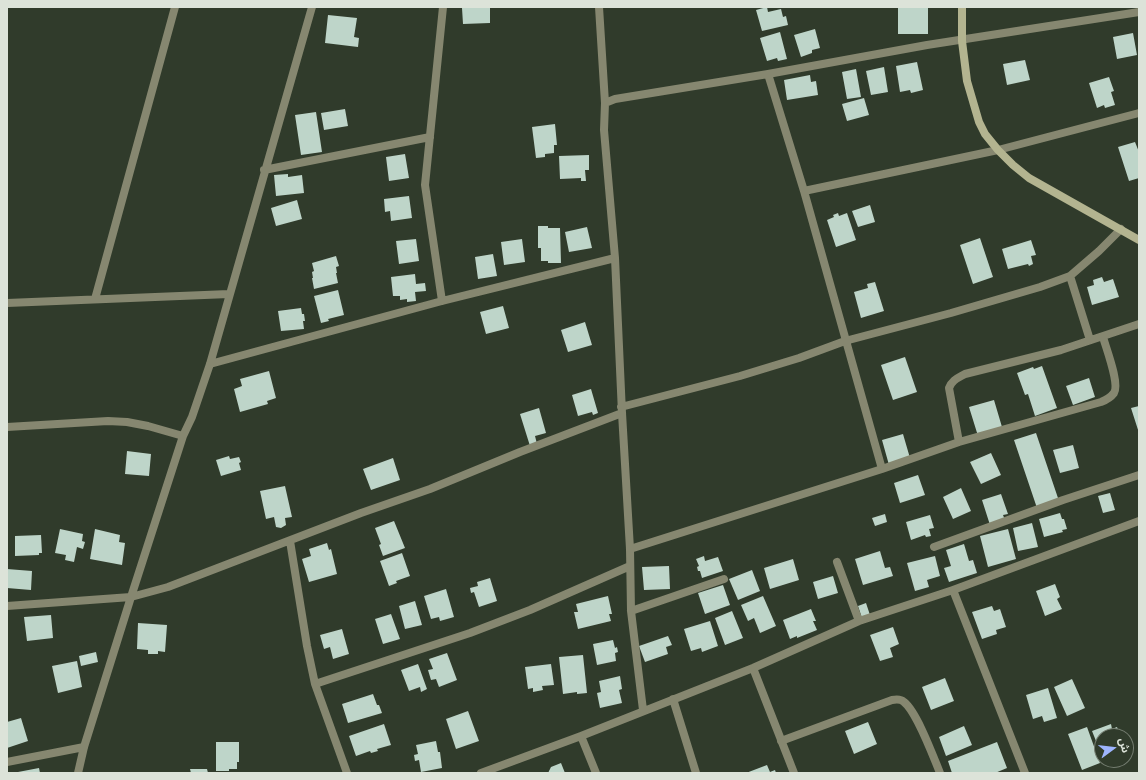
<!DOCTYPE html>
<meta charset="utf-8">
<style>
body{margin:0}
#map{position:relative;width:1146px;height:780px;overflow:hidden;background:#303b2b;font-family:"Open Sans","Noto Sans Arabic",sans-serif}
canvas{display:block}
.frame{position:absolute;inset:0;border:8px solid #dce3d9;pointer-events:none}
.north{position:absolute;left:1094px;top:728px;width:40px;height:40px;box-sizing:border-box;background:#303b2b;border:1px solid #757e71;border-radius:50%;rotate:75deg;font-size:11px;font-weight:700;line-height:16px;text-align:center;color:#dce3d9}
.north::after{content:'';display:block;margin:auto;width:14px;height:18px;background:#9db4fd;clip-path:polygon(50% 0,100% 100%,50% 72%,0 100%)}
</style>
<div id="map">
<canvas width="1146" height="780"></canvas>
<div class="frame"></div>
<div class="north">ش</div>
</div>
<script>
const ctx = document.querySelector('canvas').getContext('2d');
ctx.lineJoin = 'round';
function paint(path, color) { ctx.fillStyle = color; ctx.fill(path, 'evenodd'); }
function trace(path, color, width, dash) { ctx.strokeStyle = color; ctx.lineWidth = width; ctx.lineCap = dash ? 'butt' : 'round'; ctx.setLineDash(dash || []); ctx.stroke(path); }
const building = new Path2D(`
 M490 7V23L463 24 462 8Z
 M767 7 768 12 781 9 783 17 786 16 788 25 762 31 756 10Z
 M898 7H928V34H898Z
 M328 15 357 18 354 37 359 38 358 47 325 43Z
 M815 29 820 48 812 50V53L801 57 794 35Z
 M780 32 787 59 778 61 777 58 767 61 760 38Z
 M1133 33 1137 55 1117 59 1113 37Z
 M1025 60 1030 80 1007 85 1003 64Z
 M917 62 923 90 911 93 910 90 900 92 896 66Z
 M884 67 888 92 871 95 866 71Z
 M856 69 861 97 847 99 842 72Z
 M810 75 811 82 816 81 818 95 787 100 784 80Z
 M1109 77 1114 91 1111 92 1115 105 1105 108 1104 105 1097 108 1089 83Z
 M864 98 869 115 847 121 842 104Z
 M345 109 348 126 324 130 321 113Z
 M316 112 322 152 301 155 295 115Z
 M555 124 557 145H554V153L545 154V157L536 158 532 127Z
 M1135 142 1139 152V178L1129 181 1118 147Z
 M405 154 409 178 389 181 386 157Z
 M589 155V170H585L586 181H581V178L560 179 559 156Z
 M288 174V177L302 175 304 193 276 196 274 175Z
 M409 196 412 218 391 221 390 211 385 212 384 199Z
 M297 200 302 219 276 226 271 208Z
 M870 205 875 222 858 227 852 211Z
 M838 213 839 216 847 213 856 240 836 247 827 220 834 217 833 215Z
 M538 226H548V228H560L561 263H548V261H541V248H538Z
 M587 227 592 248 569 252 565 232Z
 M980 238 993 277 973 284 960 245Z
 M416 239 419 261 399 264 396 241Z
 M522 239 525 262 504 265 501 242Z
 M1031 240 1036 255 1031 256 1033 264 1029 266 1028 264 1008 269 1002 249Z
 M493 254 497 276 478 279 475 257Z
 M336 256 339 266 336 267 337 273H336L338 283 314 289 312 278H313L312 272 314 271 312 263Z
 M415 274 416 284 425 283 426 291 415 292 416 301 407 302V299L400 300V296H393L391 277Z
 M1102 277 1104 282 1113 279 1119 297 1092 305 1087 287 1094 285 1093 280Z
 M875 282 884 311 861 318 854 292 868 288 867 284Z
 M338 290 344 315 328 319 329 321 321 323 314 296Z
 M503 306 509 328 486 334 480 312Z
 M301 308 302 314H304L305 321H303L304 329 281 331 278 311Z
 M585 322 592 345 568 352 561 330Z
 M905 357 917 392 893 400 881 365Z
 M1042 366 1057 408 1035 416 1028 394 1025 395 1017 373 1033 367 1034 369Z
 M269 371 276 398 267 401 268 404 240 412 234 389 242 386 240 379Z
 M1089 378 1095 397 1073 405 1066 386Z
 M591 389 598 413 593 415 592 412 578 416 572 395Z
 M994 400 1002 427 978 436 969 407Z
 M1139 406V433L1131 408Z
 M539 408 546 433 535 436 537 444 530 446 520 414Z
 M1036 433 1059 501 1037 508 1014 440Z
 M903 434 910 458 889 465 882 440Z
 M1073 445 1079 468 1060 473 1053 450Z
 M127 451 151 454 149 476 125 474Z
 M991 453 1001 475 981 484 970 462Z
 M229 456 230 459 239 457 241 462 239 463 241 470 221 476 216 460Z
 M393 458 400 480 371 490 363 469Z
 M918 475 925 495 900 503 894 483Z
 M285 486 292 517 285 518 286 525 281 528 276 527 274 517 266 519 260 491Z
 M961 488 971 511 953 519 943 497Z
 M1110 493 1115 510 1103 513 1098 496Z
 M1001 494 1008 514 1003 515 1005 520 990 525 982 500Z
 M1060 513 1062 519H1064L1067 529 1062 530 1063 532 1044 537 1039 519Z
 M885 514 887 522 875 526 872 518Z
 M930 515 934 528 929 529 931 536 926 537 925 535 911 540 906 522Z
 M394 521 405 548 383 556 379 545 381 544 375 528Z
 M1032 523 1038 547 1018 551 1013 528Z
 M60 529 83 534 82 541 85 542 83 549 77 547 74 562 65 560 66 555 55 553Z
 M95 529 120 535 119 542 125 543 122 565 90 559Z
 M1008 529 1016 559 988 567 980 536Z
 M41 535 42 553H39V555L15 556V536Z
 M327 543 329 550 331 549 337 574 309 582 302 559 311 556 309 549Z
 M964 544 969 561 973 560 977 573 949 582 944 568 951 566 946 550Z
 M880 551 885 568 890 567 893 576 863 585 855 559Z
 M402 553 410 576 396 581 397 583 389 586 380 561Z
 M704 556 705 561 718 557 723 571 702 578 700 571H698L697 567 699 566 696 559Z
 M935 556 940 576 927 580 929 587 915 591 907 563Z
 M793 559 799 580 770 589 764 568Z
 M669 566 670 589 644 590 642 567Z
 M7 569 32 571 31 590 7 588Z
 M752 570 760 591 738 600 729 579Z
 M833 576 838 593 818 599 813 582Z
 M490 578 497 601 479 607 474 592 471 593 470 588 478 586 477 582Z
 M1055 584 1060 597 1057 599 1062 609 1045 616 1036 591Z
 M723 585 730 605 705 614 698 593Z
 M446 589 454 617 440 621 439 617 431 619 424 596Z
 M608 596 612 614H609L611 621 578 629 574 612H578L576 604Z
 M763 596 776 626 760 633 754 618 748 621 741 605Z
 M415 601 422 625 405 629 399 606Z
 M866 603 870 615 862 618 858 606Z
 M992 606 994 611 1000 609 1006 627 996 630 997 634 982 639 972 612Z
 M811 609 816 621H813L817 630 797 638V636L790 639 783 620Z
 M732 611 743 638 725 645 715 618Z
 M391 614 400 639 383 644 375 619Z
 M51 615 53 638 27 641 24 617Z
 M710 621 718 646 702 652 701 648 691 651 684 629Z
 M138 623 167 625 165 652 158 651V654H148V650L137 649Z
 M893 627 899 644 890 648 893 657 880 661 870 635Z
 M342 629 349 654 333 659 330 647 324 649 320 635Z
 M668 636 672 645 666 647 668 654 645 662 639 646Z
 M613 640 615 648 617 647 618 652 615 653 616 661 597 665 593 644Z
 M96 652 98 662 81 666 79 656Z
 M447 653 457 680 439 687 436 679 431 680 428 670 433 669 429 659Z
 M583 655 587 693 577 694V692L563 694 559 657Z
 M77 661 82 687 58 693 52 666Z
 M418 664 427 689 421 692 420 687 409 691 401 670Z
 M551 664 554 685 542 686 543 690 533 692V688L528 689 525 667Z
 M620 676 622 689 619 690 622 703 600 708 597 693 601 692 599 681Z
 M945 678 954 701 931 710 922 687Z
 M1072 679 1085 708 1067 716 1054 687Z
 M1048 688 1057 718 1044 722 1042 716 1033 719 1026 695Z
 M373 694 377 705H379L382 713 348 723 342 704Z
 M468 711 479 741 456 749 446 719Z
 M21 718 28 741 7 748V722Z
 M868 722 877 744 854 754 845 731Z
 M384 724 391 745 377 749 378 751 371 753 370 751 356 756 349 736Z
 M1111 724 1112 729 1117 727 1120 736H1102V756L1092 731Z
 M964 726 972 745 946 756 939 737Z
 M1087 727 1100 763 1082 770 1068 734Z
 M436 741 438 752H440L442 768 421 772 419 760 415 761 414 755 418 754 416 745Z
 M216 742H239V762H237V769H229V771H216Z
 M997 742 1007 768 995 773H952L948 761Z
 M561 763 565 773H548L551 767Z
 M767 765 770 772 775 770 776 773H746Z
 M39 768 40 773H18V772Z
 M190 769H207L208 773H191Z`);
const street = new Path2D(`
 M599 7 605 103
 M768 74 804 191 882 469
 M264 170 430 137
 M804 191 998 150 1139 113
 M1070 276 1090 340
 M95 299 175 7
 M442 301 425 185 443 7
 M7 303 229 294
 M210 364 442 301 615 258
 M621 407 740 376 799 358 845 341 951 313 1040 287 1070 276 1099 251 1121 229
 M7 427 108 421 127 422 148 426 183 436
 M959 442 949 388C952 380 958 378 965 374L1061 350 1139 324
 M290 541 307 646 315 684 347 773
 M934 547 1063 500 1139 475
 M630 549 882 469 959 442 1101 402C1106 400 1111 397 1114 393 1120 384 1106 348 1103 337
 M837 562 859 621
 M953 590 1025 773
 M7 606 131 597 168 587 361 513 430 489 520 452 622 413
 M631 611 724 579
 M753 668 794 773
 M315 684 470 633 530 610 630 566
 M673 699 696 773
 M643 710 631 611 630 549 622 413 615 258 604 130 605 103 615 99 768 74 927 45 1139 12
 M581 736 596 773
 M781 741 892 700C897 699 901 699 904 702 917 712 933 756 940 773
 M7 762 84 747
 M78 773 84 747 131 597 183 436 192 417 210 364 312 7
 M481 773 581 736 753 668 859 621 953 590 1139 521`);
const secondary = new Path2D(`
 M962 7V41L967 81 979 122 985 134 998 150 1013 165 1029 178 1139 240`);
paint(building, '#bed5c9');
trace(street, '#868770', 8);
trace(secondary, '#b3b490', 8);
</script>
